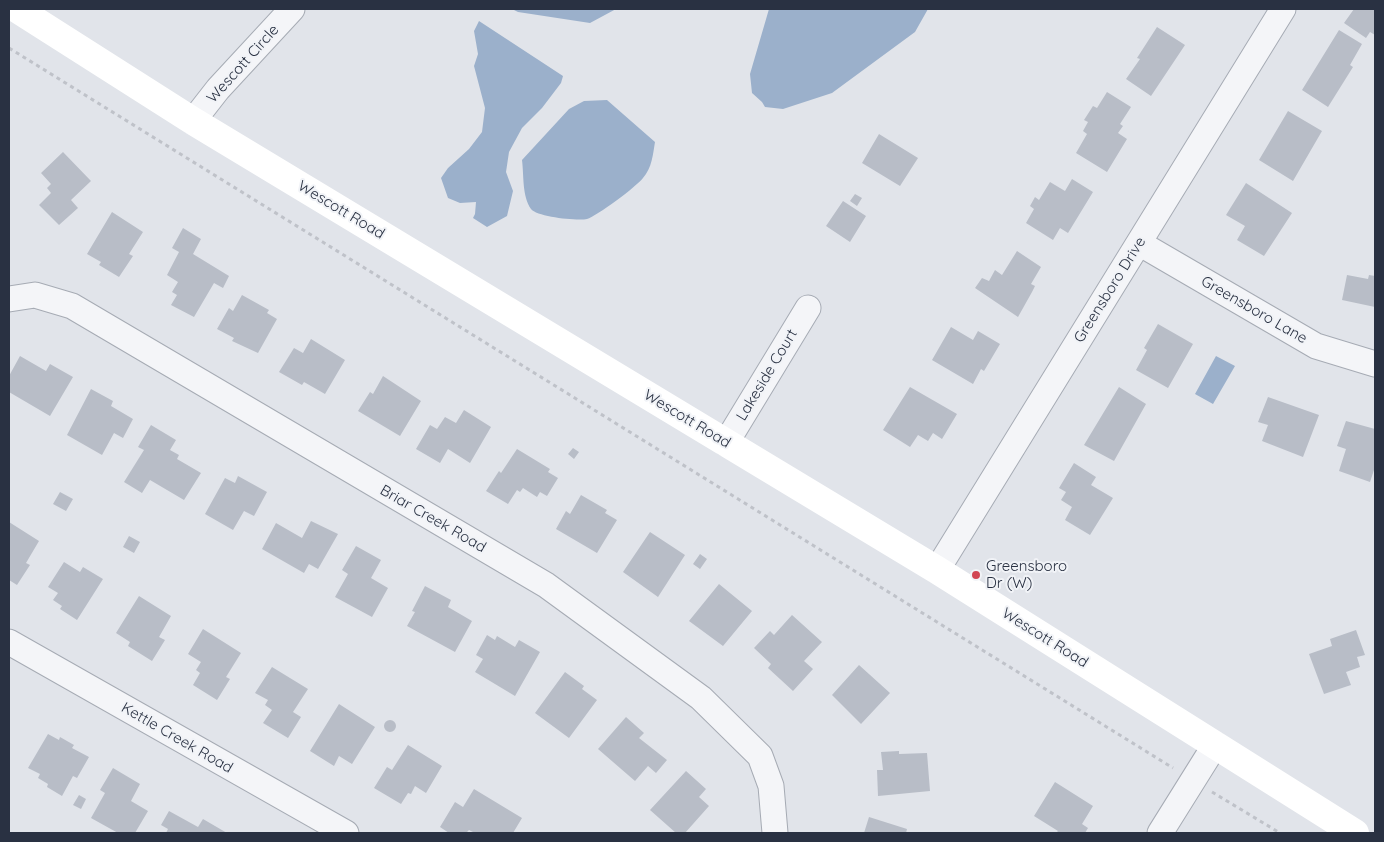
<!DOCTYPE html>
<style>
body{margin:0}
#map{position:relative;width:1384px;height:842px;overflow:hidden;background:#e1e4ea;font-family:Quicksand,sans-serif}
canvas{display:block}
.frame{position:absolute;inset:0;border:10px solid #293142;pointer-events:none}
</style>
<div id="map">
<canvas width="1384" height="842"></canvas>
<div class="frame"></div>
</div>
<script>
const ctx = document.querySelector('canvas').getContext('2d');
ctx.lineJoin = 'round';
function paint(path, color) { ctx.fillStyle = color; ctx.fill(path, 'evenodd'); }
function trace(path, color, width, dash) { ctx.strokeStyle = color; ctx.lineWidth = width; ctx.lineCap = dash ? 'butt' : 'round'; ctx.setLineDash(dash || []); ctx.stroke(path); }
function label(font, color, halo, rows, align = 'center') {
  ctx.font = font + ' Quicksand,sans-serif'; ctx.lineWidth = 4; ctx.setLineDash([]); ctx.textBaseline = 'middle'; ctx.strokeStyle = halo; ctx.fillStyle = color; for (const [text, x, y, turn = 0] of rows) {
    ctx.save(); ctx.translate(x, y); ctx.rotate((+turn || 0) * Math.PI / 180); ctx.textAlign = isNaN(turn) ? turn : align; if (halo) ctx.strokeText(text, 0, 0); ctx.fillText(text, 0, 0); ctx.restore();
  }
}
const water = new Path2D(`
 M512 9H616L590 23 518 12Z
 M769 9H928L915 32 832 93 783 109 765 107 762 102 752 93 750 74Z
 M479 21 563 76 561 83 542 108 522 128 509 152 506 172 513 191 507 216 487 227 473 218 475 214 476 202 460 203 448 198 441 178 448 168 469 149 482 132 485 108 474 66 478 54 474 31Z
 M607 100 655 142C653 154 652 168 643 178 636 187 597 216 587 219 577 221 537 217 531 209 522 196 524 176 522 160L569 109 584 101Z
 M1216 356 1235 366 1213 404 1195 394Z`);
const building = new Path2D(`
 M1354 9H1375V35L1370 32 1366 38 1344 23Z
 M1157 27 1185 45 1151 96 1126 79 1140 59 1137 58Z
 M1339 30 1362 44 1350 65 1353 67 1328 107 1302 90Z
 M1107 92 1131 107 1120 124 1123 126 1118 133 1127 139 1107 172 1076 153 1087 134 1083 131 1088 122 1084 120 1093 106 1097 108Z
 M1288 111 1322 131 1293 181 1259 160Z
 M879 134 918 158 900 186 862 163Z
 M63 152 91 181 71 200 78 208 59 225 39 205 51 193 47 188 51 184 41 173Z
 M1072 179 1093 192 1068 233 1060 228 1053 240 1026 223 1034 209 1030 206 1035 197 1039 200 1050 182 1065 191Z
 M1246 183 1292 213 1264 256 1237 240 1245 226 1226 215Z
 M855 194 862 198 857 206 850 201Z
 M843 201 866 216 850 242 826 226Z
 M112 212 143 232 129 254 133 256 119 277 99 265 101 262 87 254Z
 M183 228 201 239 193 254 229 276 223 288 214 283 194 317 171 305 177 295 172 292 178 282 167 275 179 252 172 248Z
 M1017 251 1041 267 1031 284 1035 286 1032 292 1018 317 975 288 982 278 989 281 995 270 1002 275Z
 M1347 275 1368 279 1369 275 1375 276V307L1342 300Z
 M242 295 269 310 267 313 277 319 258 353 232 341 234 338 217 329 229 308 233 311Z
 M1158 324 1193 344 1168 388 1136 370 1147 350 1144 348Z
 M951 327 973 340 978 331 1000 344 984 371 981 369 973 384 932 360Z
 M311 339 345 360 325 394 304 382 302 385 279 372 294 348 303 353Z
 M20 356 46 371 50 364 73 377 50 416 9 392V376Z
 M383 376 421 401 400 436 358 411 370 392 373 394Z
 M910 387 957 414 942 439 933 433 928 441 918 435 910 447 883 430Z
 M1119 387 1146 404 1114 461 1084 445Z
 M91 389 113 401 111 406 133 419 123 438 114 433 102 455 67 435Z
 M1268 397 1319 415 1303 457 1262 441 1268 425 1258 422Z
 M464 410 491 427 470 463 448 449 440 463 416 449 430 425 437 429 445 417 456 423Z
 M1346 421 1375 429V467L1370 482 1339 471 1346 449 1337 446Z
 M151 425 176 440 170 450 179 455 177 459 201 473 184 500 150 480 142 493 124 482 144 450 138 447Z
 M573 448 579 452 574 459 568 454Z
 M517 449 550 469 548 472 558 478 547 496 540 492 537 497 523 488 520 492 517 490 508 504 486 491 499 471 501 473Z
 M1074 463 1096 477 1091 485 1113 498 1090 535 1065 520 1072 507 1061 500 1066 492 1059 488Z
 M238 476 267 492 254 516 244 511 233 530 205 514 225 478 235 483Z
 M60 492 73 499 66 511 53 504Z
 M581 495 607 510 605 513 617 520 597 553 556 529 566 511 570 514Z
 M311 521 338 534 318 569 309 564 304 573 262 549 276 523 302 538Z
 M9 522 39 541 26 563 30 565 17 585 9 580Z
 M650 532 685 555 658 597 623 572Z
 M129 536 140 542 134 553 123 547Z
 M356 546 381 560 371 578 388 588 372 617 335 597 348 574 342 570Z
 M700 554 707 559 700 569 693 564Z
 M64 562 80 572 83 567 103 579 77 620 60 609 62 606 53 600 58 593 48 587Z
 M719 584 752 611 723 646 689 621Z
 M425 586 451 600 448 607 472 621 455 652 407 626 415 612 412 611Z
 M139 596 171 616 159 637 165 640 152 661 128 646 130 642 116 633Z
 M792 615 822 642 804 661 813 669 793 691 768 668 771 664 754 648 770 631 774 635Z
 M203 629 241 653 226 677 230 679 217 700 193 685 200 673 196 670 201 662 188 654Z
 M1356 630 1365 655 1357 657 1360 667 1346 672 1351 685 1324 694 1309 654 1332 646 1330 639Z
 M487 635 495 640 497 636 515 647 519 640 540 652 515 696 475 672 483 659 476 655Z
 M859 665 890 693 861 724 832 695Z
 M272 667 308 689 293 712 301 717 288 738 263 723 272 710 265 705 268 700 255 693Z
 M565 672 584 686 582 689 597 700 569 738 535 713Z
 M339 704 375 727 352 764 339 756 334 766 310 751Z
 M626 717 644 733 639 738 667 760 656 773 648 766 635 781 598 749Z
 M384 726a6 6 0 1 1 12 0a6 6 0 1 1-12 0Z
 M48 734 59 740 60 737 74 745 72 748 89 757 77 778 73 776 62 796 47 787 48 784 38 778 40 774 28 768Z
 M408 745 442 766 426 793 415 786 411 794 408 793 401 804 374 788 387 767 392 770Z
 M899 751V754L927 753 930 791 878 796 877 770H883L881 752Z
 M113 768 140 784 131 801 148 811 135 833H118L91 818 105 793 100 790Z
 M686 771 706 789 699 797 709 806 685 833H676L650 810Z
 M1055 782 1093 806 1082 824 1088 828 1085 833H1056L1058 831 1034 816Z
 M474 789 522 818 513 833H475L469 830 466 833H449L440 827 455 802 463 807Z
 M79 795 86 799 81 809 73 805Z
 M169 811 198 827 203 819 227 833H166L168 829 161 825Z
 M869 817 907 829 906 833H864Z`);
const path = new Path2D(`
 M9 48 1173 768
 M1212 792 1280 833`);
const street = new Path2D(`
 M193 121 218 89 292 9
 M1139 243 1316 346 1375 364
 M9 299 35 295 72 306 546 585 701 698 760 756 771 786 775 833
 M726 443 808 308
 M937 570 1283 9
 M9 642 346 833
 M1160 833 1215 745`);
const secondary = new Path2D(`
 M17 9 193 121 937 570 1355 833`);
const markers = [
 [976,575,5,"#d14452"]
];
const streetNames = [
 ["Wescott Circle",243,64,-48],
 ["Wescott Road",341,210,31],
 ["Greensboro Drive",1110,290,-58],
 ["Greensboro Lane",1254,310,30],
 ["Lakeside Court",767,375,-59],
 ["Wescott Road",687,419,31],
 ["Briar Creek Road",433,519,30],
 ["Wescott Road",1045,638,32],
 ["Kettle Creek Road",177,738,30]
];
const poiNames = [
 ["Greensboro",986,566],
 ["Dr (W)",986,583]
];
paint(water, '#9bb0cb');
paint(building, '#b8bdc7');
trace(street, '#a6abb4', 27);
trace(path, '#bfc2c9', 3, [4, 4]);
trace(street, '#f4f5f8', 25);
trace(secondary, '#fff', 28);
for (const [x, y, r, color] of markers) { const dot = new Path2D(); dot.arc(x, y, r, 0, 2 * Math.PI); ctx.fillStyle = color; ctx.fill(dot); trace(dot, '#f1f3f7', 2); }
label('15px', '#293142', '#f1f3f7', streetNames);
label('15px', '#293142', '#f1f3f7', poiNames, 'left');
</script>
